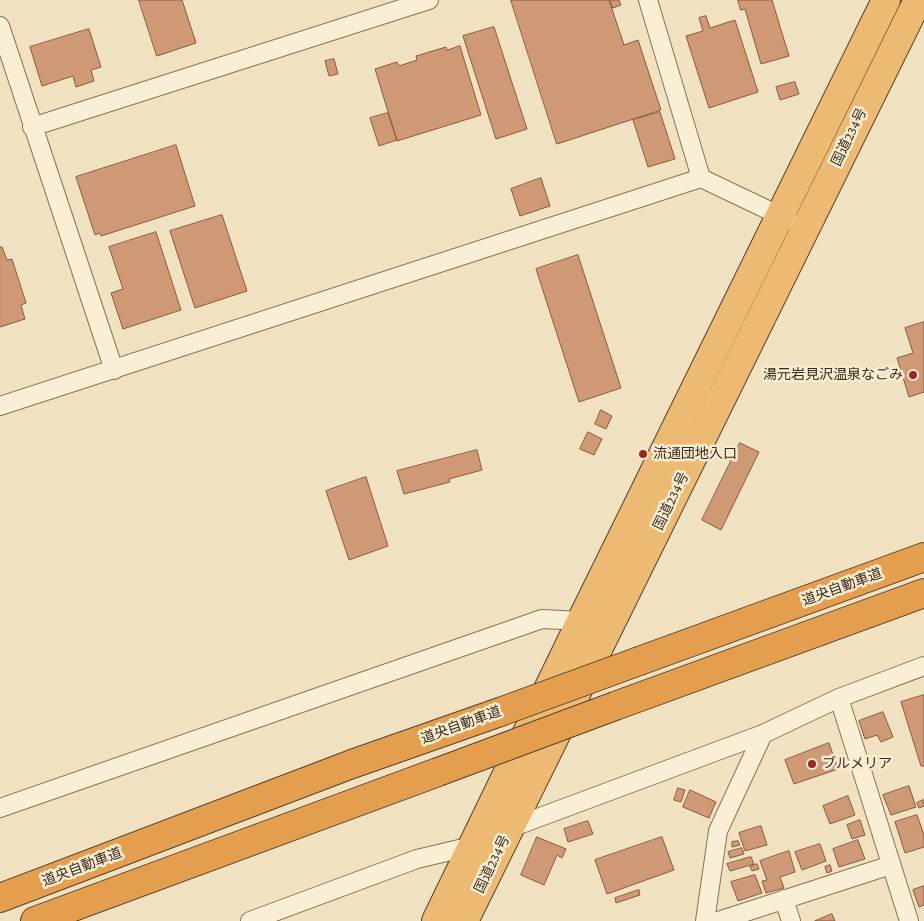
<!DOCTYPE html>
<meta charset="utf-8">
<style>
body{margin:0}
canvas{display:block;background:#f0e1c1}
</style>
<canvas width="924" height="921"></canvas>
<script>
const ctx = document.querySelector('canvas').getContext('2d');
ctx.lineJoin = 'round';
function paint(path, color) { ctx.fillStyle = color; ctx.fill(path, 'evenodd'); }
function trace(path, color, width, dash) { ctx.strokeStyle = color; ctx.lineWidth = width; ctx.lineCap = dash ? 'butt' : 'round'; ctx.setLineDash(dash || []); ctx.stroke(path); }
function label(font, color, halo, rows, align = 'center') {
  ctx.font = font + ' "Crimson Pro","Noto Sans JP",serif'; ctx.lineWidth = 5; ctx.setLineDash([]); ctx.textBaseline = 'middle'; ctx.strokeStyle = halo; ctx.fillStyle = color; for (const [text, x, y, turn = 0] of rows) {
    ctx.save(); ctx.translate(x, y); ctx.rotate((+turn || 0) * Math.PI / 180); ctx.textAlign = isNaN(turn) ? turn : align; if (halo) ctx.strokeText(text, 0, 0); ctx.fillText(text, 0, 0); ctx.restore();
  }
}
const building = new Path2D(`
 M139 0H182L196 43 157 56Z
 M511 0H609L624 45 638 40 661 110 557 144Z
 M610 0H619L621 5 613 8Z
 M738 0H772L789 56 761 64 745 9 741 10Z
 M706 16 710 28 735 20 758 92 709 108 686 36 703 31 699 18Z
 M494 27 527 129 496 139 463 36Z
 M89 29 101 67 91 70 94 81 76 87 73 76 42 86 30 47Z
 M460 46 481 115 397 141 375 69 397 62 399 66 417 60 416 56 446 47 447 50Z
 M334 59 338 74 329 76 325 61Z
 M795 82 799 94 780 100 776 87Z
 M660 112 675 159 648 167 633 120Z
 M388 113 397 140 379 146 370 118Z
 M176 145 195 206 101 236 100 233 95 235 76 177Z
 M541 178 550 206 520 216 511 189Z
 M222 215 247 291 195 308 170 231Z
 M156 232 181 310 123 329 111 293 123 289 109 247Z
 M0 247H2L7 260 12 259 26 303 21 305 25 319 0 327Z
 M578 255 621 388 579 402 536 269Z
 M924 322V392L909 397 897 358 913 353 905 328Z
 M601 410 612 416 606 429 595 424Z
 M588 432 602 439 594 455 580 449Z
 M740 443 759 452 721 530 702 520Z
 M477 450 482 470 449 479 450 482 404 494 397 471Z
 M366 477 388 546 349 560 326 491Z
 M924 695V766H921L901 702Z
 M883 712 893 737 881 742 877 735 865 739 859 721Z
 M829 743 838 769 794 784 785 760Z
 M909 786 916 807 891 815 883 795Z
 M678 788 685 790 681 802 674 800Z
 M690 790 716 802 709 818 683 807Z
 M848 796 855 815 830 824 823 806Z
 M923 800 924 806 919 808 917 803Z
 M917 815 924 835V847L905 853 895 822Z
 M860 820 865 835 852 839 847 825Z
 M588 821 593 834 568 842 564 829Z
 M761 826 767 845 745 851 739 833Z
 M537 837 566 849 562 858 557 855 544 885 521 875Z
 M662 837 674 870 607 894 595 860Z
 M858 840 865 859 839 867 833 849Z
 M738 841 740 845 732 847V842Z
 M820 844 826 861 802 870 795 852Z
 M742 848 744 854 730 858 728 852Z
 M789 851 795 872 780 877 784 888 766 893 762 881 767 880 760 861Z
 M751 857 754 864 730 871 727 864Z
 M757 864 759 869 752 871 750 867Z
 M830 865 832 871 827 873 825 867Z
 M755 875 762 893 738 901 731 882Z
 M924 886V905L919 907 913 890Z
 M639 890 640 895 616 903 615 898Z
 M832 914 835 921H815Z`);
const minor = new Path2D(`
 M648 0 701 178
 M0 26 114 370
 M32 127 429 0
 M0 406 701 178 789 220
 M839 698 909 921
 M0 808 542 619 581 621 588 624
 M508 829 763 734 839 698 924 666
 M784 899 791 921
 M250 921 417 859 476 845
 M705 921 718 831 763 734
 M718 921 891 865`);
const trunk = new Path2D(`
 M436 921 581 621 886 0
 M464 921 918 0`);
const motorway = new Path2D(`
 M642 660 924 557
 M615 706 924 593
 M0 898 352 764 500 712
 M35 921 438 772`);
const motorwayBridge = new Path2D(`
 M500 712 642 660
 M438 772 615 706`);
const markers = [
 [913,375,5,"#9b2528"],
 [643,454,5,"#9b2528"],
 [812,764,5,"#9b2528"]
];
const streetNames = [
 ["国道234号",849,137,-64],
 ["国道234号",671,501,-64],
 ["道央自動車道",842,587,-20],
 ["道央自動車道",461,725,-20],
 ["国道234号",492,864,-64],
 ["道央自動車道",82,867,-21]
];
const poiNames = [
 ["湯元岩見沢温泉なごみ",903,375,"right"],
 ["流通団地入口",653,454],
 ["ブルメリア",822,764]
];
paint(building, '#d09975');
trace(building, '#8a5a3c', 1);
trace(minor, '#8a7157', 20);
trace(trunk, '#573f2c', 30);
trace(motorway, '#573f2c', 30);
trace(minor, '#faeed4', 18);
trace(trunk, '#ecba72', 28);
trace(motorway, '#e39f4d', 28);
trace(motorwayBridge, '#573f2c', 30, []);
trace(motorwayBridge, '#e39f4d', 28);
for (const [x, y, r, color] of markers) { const dot = new Path2D(); dot.arc(x, y, r, 0, 2 * Math.PI); ctx.fillStyle = color; ctx.fill(dot); trace(dot, '#f7ebd0', 2); }
label('14px', '#392a1d', '#f7ebd0', streetNames);
label('14px', '#392a1d', '#f7ebd0', poiNames, 'left');
</script>
